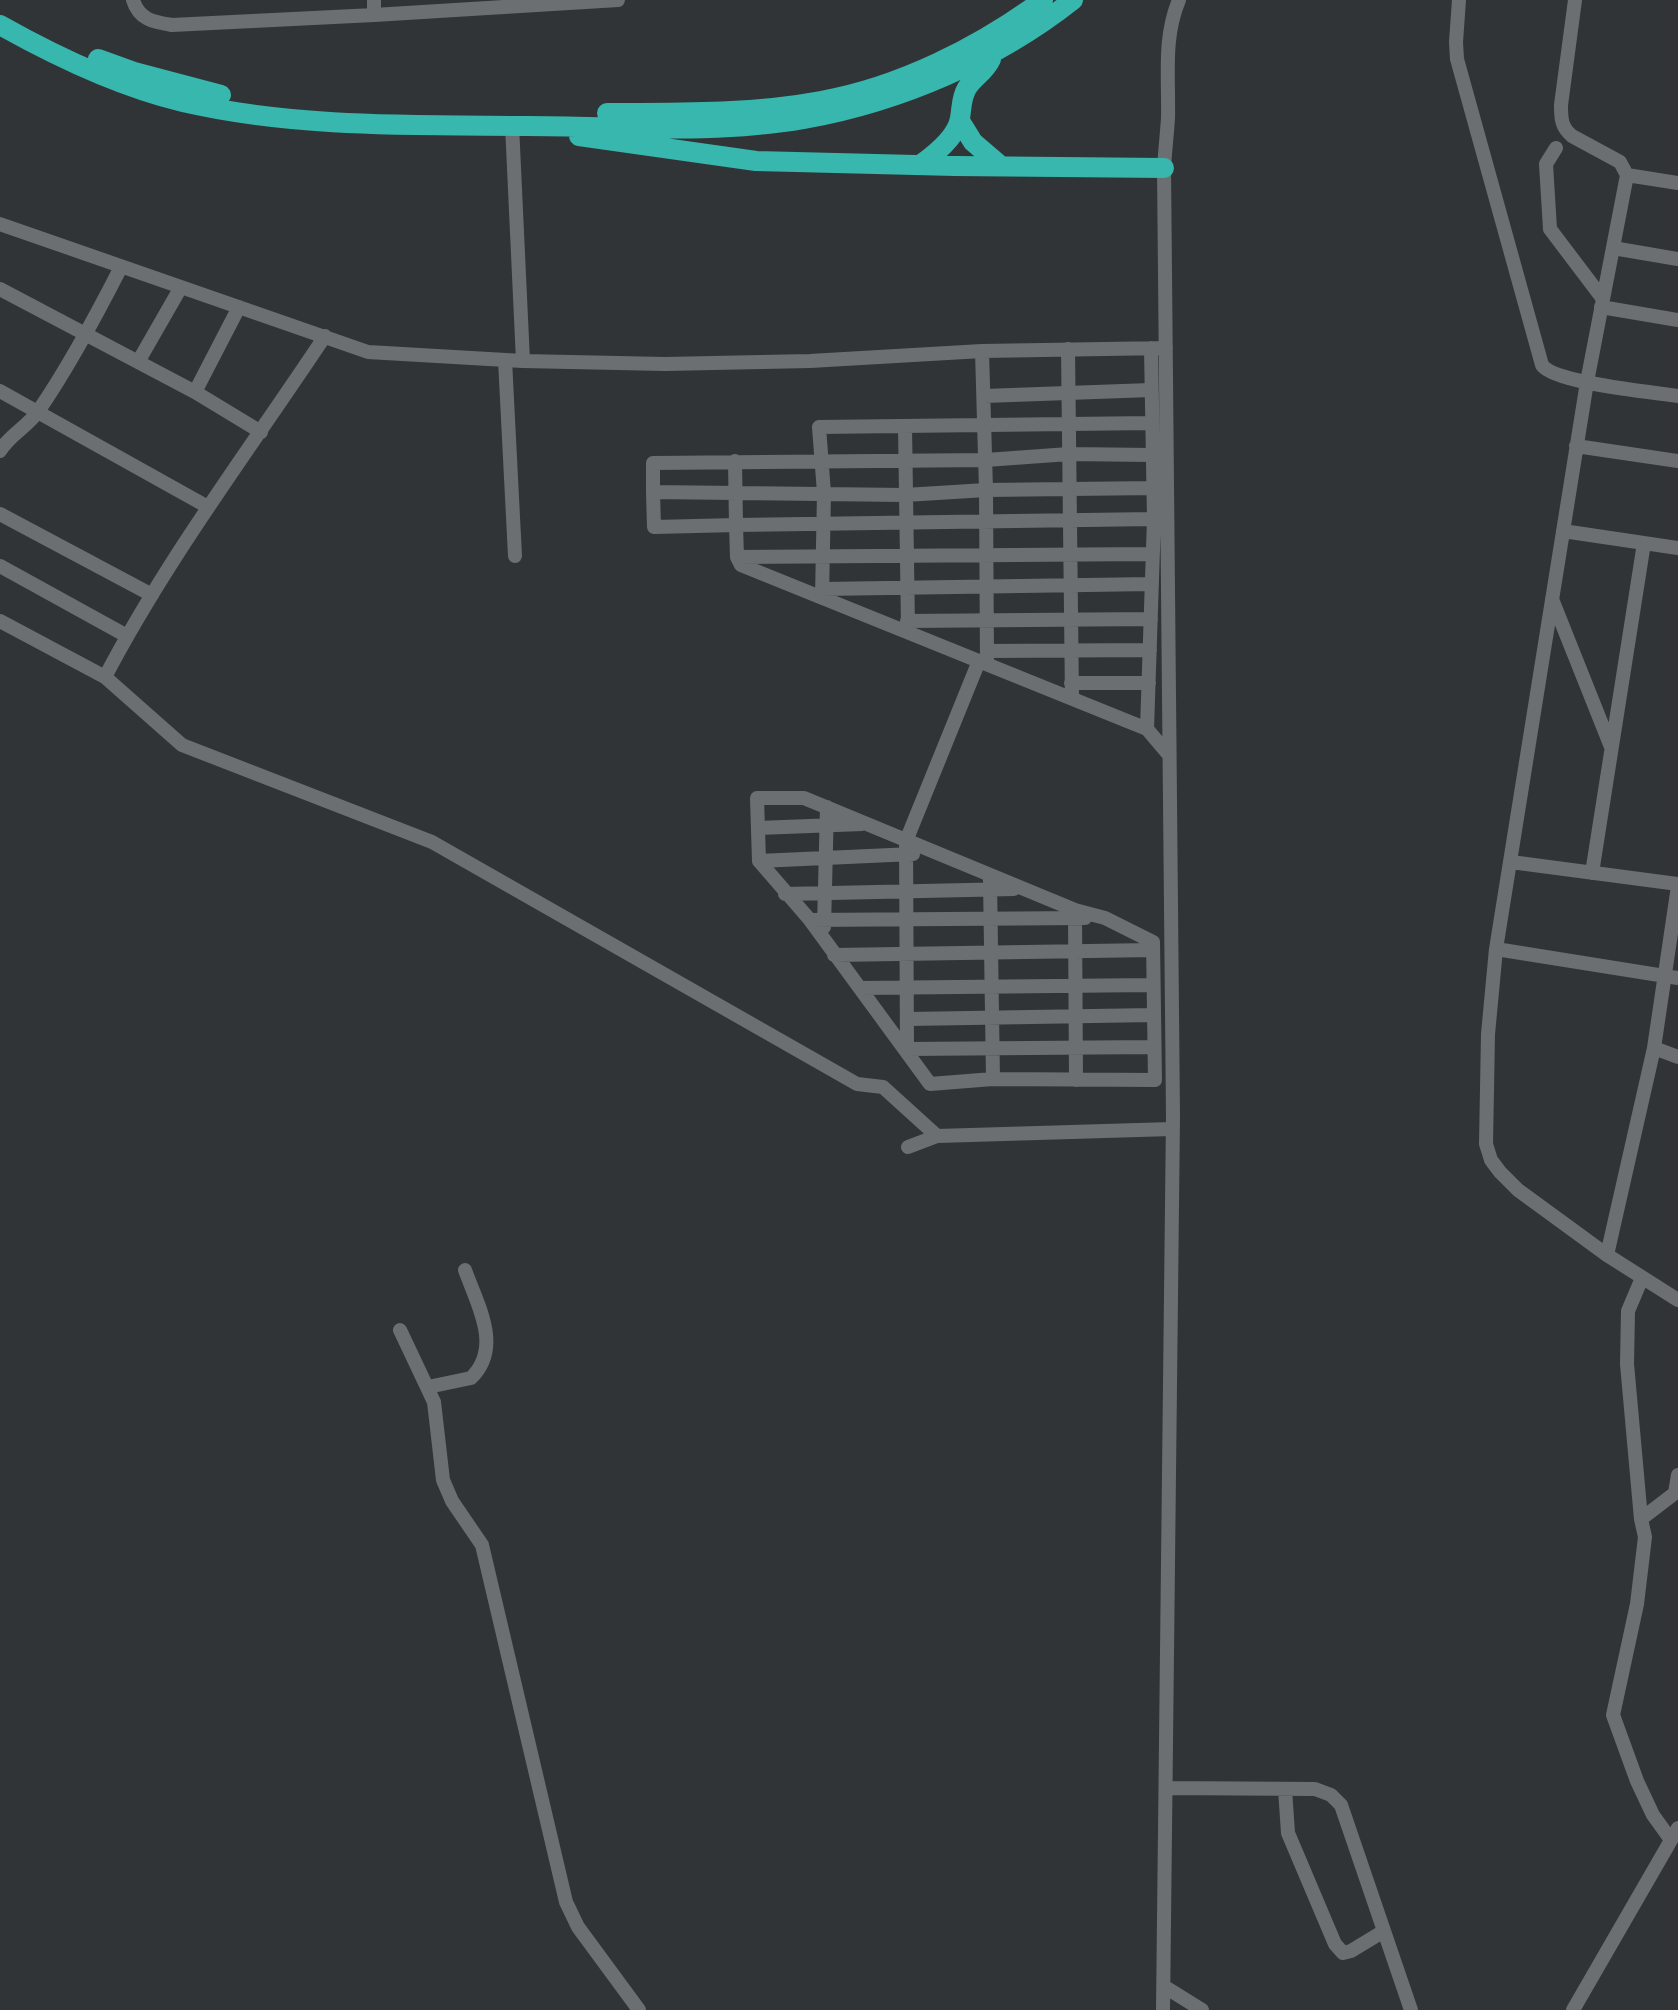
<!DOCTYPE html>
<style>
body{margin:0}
canvas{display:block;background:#313436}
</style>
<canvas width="1678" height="2010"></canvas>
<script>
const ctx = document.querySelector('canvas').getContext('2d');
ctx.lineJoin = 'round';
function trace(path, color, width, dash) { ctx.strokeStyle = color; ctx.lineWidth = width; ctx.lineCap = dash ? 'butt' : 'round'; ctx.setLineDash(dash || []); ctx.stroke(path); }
const minor = new Path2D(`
 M133 0C139 20 154 22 172 25L374 15V0
 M1459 0 1456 42 1457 59 1542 365C1554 383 1652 392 1678 396
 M1575 0 1561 105C1561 118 1561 127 1572 136L1620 162 1627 175 1587 382 1496 949 1488 1034 1486 1144 1491 1160 1500 1172 1518 1190 1607 1255 1678 1300
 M520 6 618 0
 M374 15 520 6V0
 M512 125 523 361
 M1556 148 1546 164 1550 229 1603 299
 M1627 175 1678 183
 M0 224 368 352 523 361 665 364 810 361 982 351 1166 348
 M1613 248 1678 259
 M0 289 195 392 261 432
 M1601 307 1678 320
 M1068 349 1072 698
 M982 351 986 490 1154 488
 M505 360 515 556
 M138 362 181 287
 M0 391 208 507
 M195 392 239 307
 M984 396 1151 390
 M905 426 908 628
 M1576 446 1678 461
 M0 451C10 434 29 426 39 410 70 365 96 316 121 267
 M735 461 736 525 1154 519
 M653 492V463L986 460 1069 454 1152 455
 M0 514 152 595
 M1563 531 1678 548
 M737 557 1153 554
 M0 566 127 636
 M822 589 1152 584
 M822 598 824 493 819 427 1152 423
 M1552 599 1611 747
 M0 621 105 677C168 557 250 449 325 336
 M907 621 1151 619
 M987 651 1150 650
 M979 661 906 841 907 1049 1154 1047
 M987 664 986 490 905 495 653 492 654 527 736 525 737 557 741 565 1147 729 1169 755
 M105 677 182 745 432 842 857 1084 883 1087 937 1136
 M1071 683H1149
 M1147 729 1154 519 1151 348
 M757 798H804L1075 910 1105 918 1153 942 1155 1080 993 1079 930 1084 810 920 759 861Z
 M758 828 862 824
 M759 861 913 854
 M1511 862 1678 884
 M1592 873 1644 543
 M990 880 993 1079
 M785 894 1014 889
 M1075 911 1076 1080
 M810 920 1085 918
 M824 927 827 807
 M1496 949 1678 978
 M834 955 1153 950
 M860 988 1153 985
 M908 1019 1154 1015
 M1654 1048 1678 1057
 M908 1147 937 1136 1172 1129
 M1607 1255 1654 1048 1678 886
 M1642 1278 1628 1311 1627 1364 1641 1519 1645 1537 1637 1604 1613 1715 1637 1781 1653 1815 1671 1840
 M400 1330 434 1402 443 1480 452 1501 482 1545 566 1902 578 1927 639 2010
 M428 1387 471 1378C503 1347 477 1304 465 1270
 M1641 1519 1675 1493 1678 1475
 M1166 1788 1315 1789 1331 1795 1341 1805 1411 2010
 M1285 1789 1288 1833 1335 1944 1343 1953 1351 1951 1384 1931
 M1165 1987 1202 2010
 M1163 2010 1173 1116 1164 168C1165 151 1167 134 1168 118 1169 77 1163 38 1179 0
 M1573 2010 1678 1828`);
const highway = new Path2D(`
 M0 25C57 57 120 87 183 102 296 128 412 125 527 126 618 126 714 135 804 119 900 102 997 60 1073 0
 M98 59 134 72 221 95
 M607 113C679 113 751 114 821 101 900 87 979 47 1043 0
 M960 121 973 142 1001 166
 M579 136 756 161 955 166 1164 168
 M920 165C934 155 957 137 960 118 962 107 961 98 967 88 974 77 985 72 991 59`);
trace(minor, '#6c6f72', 14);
trace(highway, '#37b7ad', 20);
</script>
